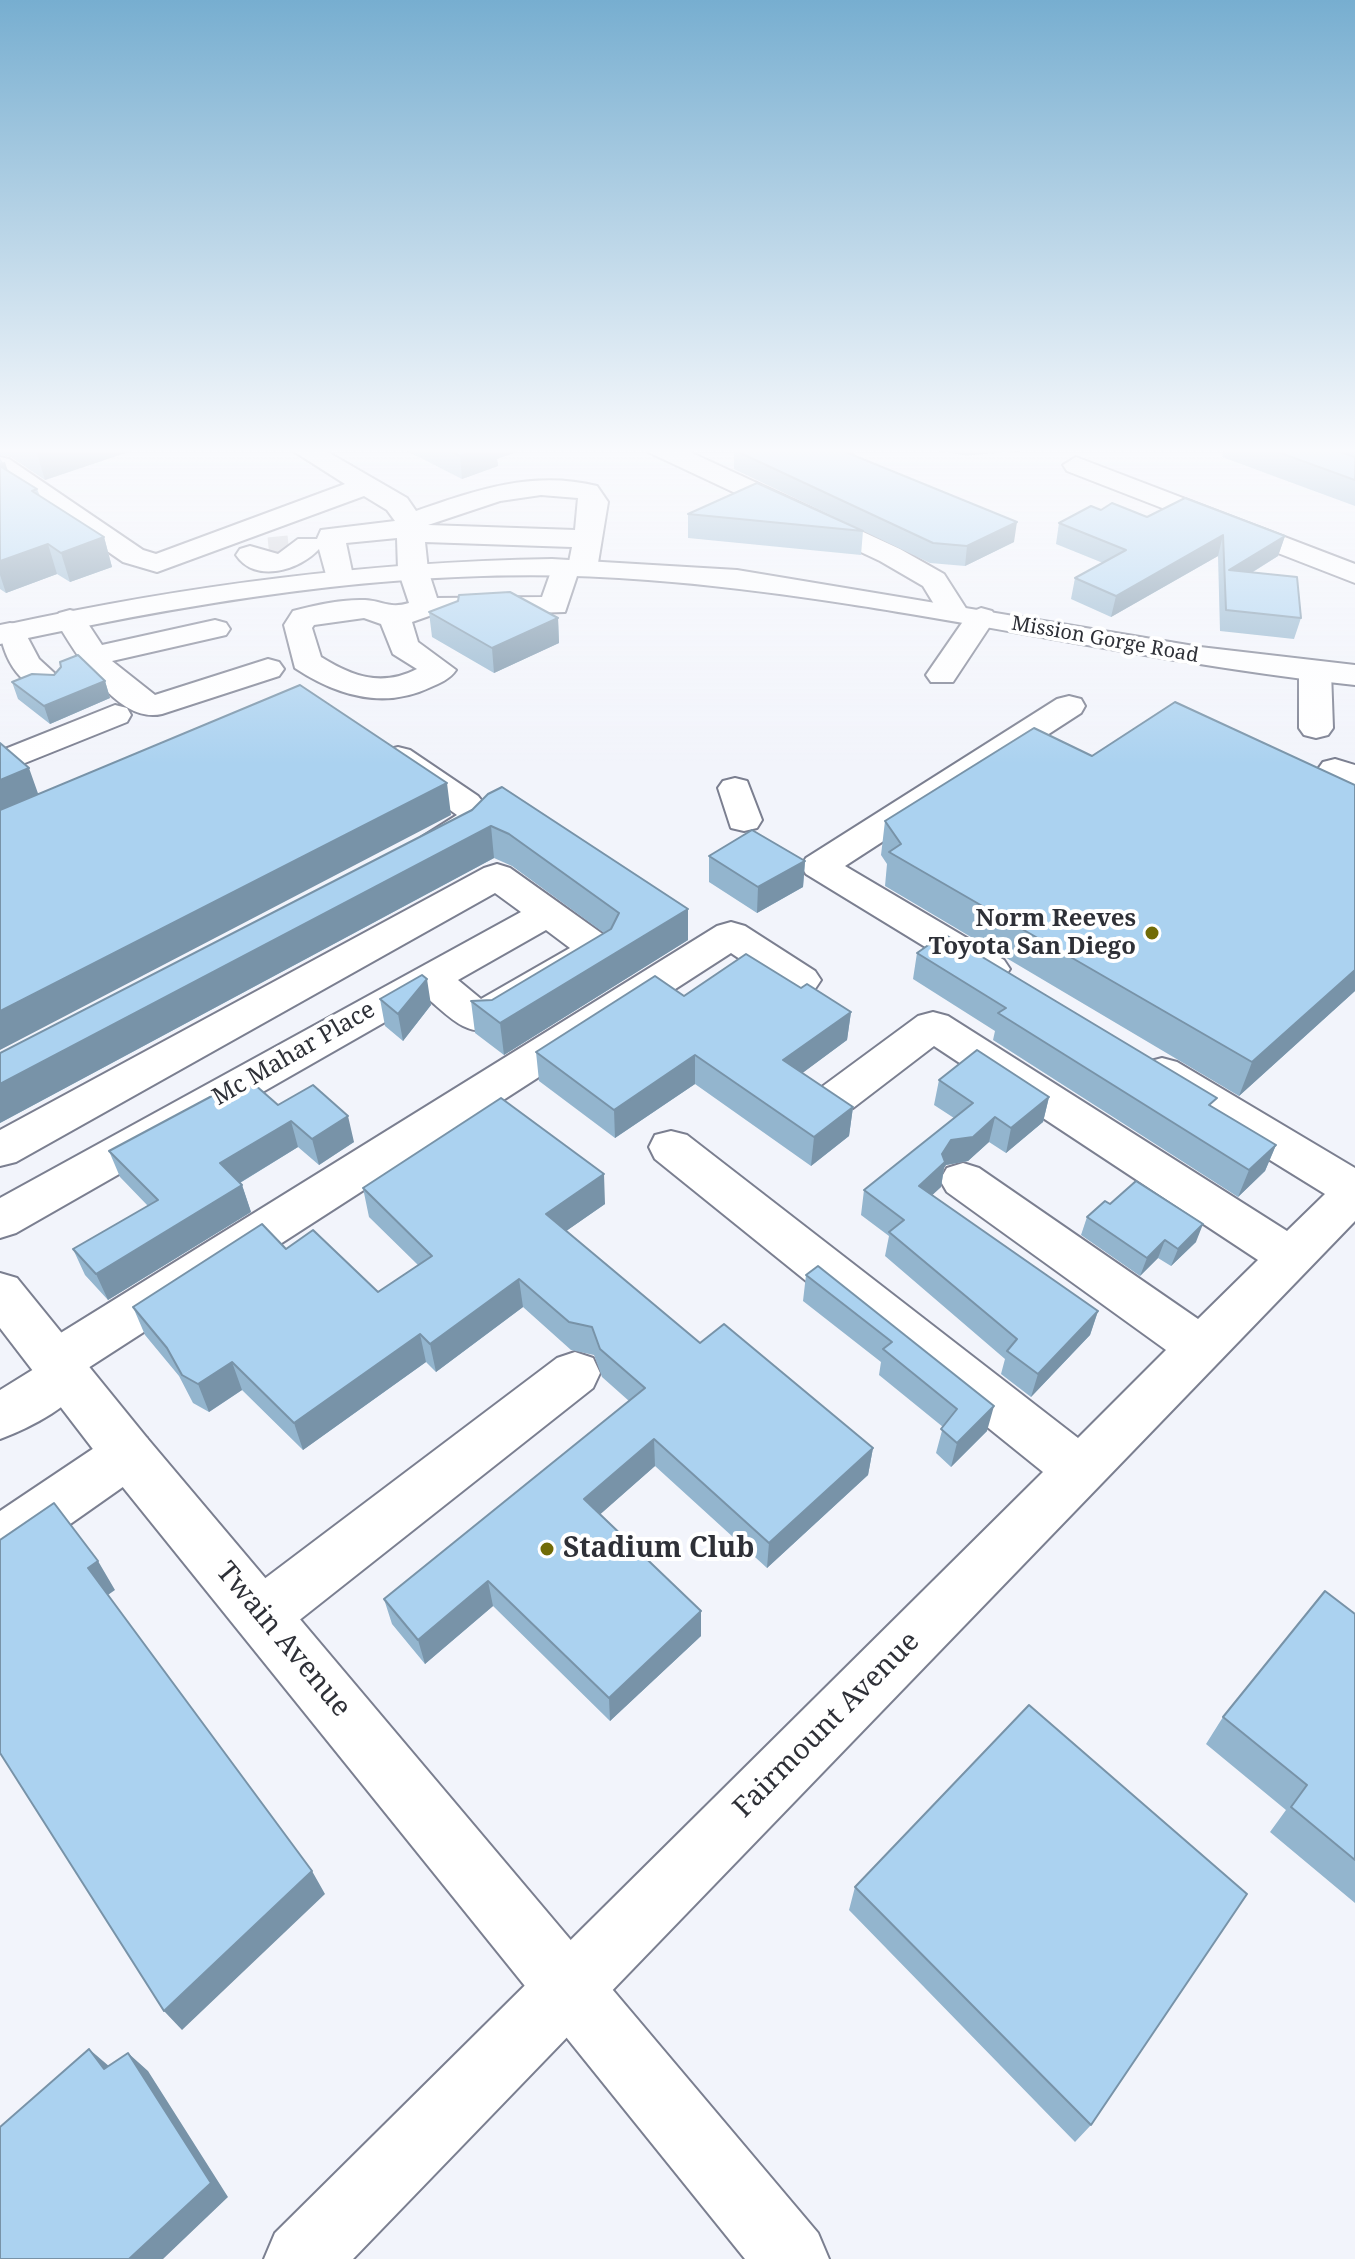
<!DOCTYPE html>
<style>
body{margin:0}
canvas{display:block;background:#f2f4fb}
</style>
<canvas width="1355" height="2259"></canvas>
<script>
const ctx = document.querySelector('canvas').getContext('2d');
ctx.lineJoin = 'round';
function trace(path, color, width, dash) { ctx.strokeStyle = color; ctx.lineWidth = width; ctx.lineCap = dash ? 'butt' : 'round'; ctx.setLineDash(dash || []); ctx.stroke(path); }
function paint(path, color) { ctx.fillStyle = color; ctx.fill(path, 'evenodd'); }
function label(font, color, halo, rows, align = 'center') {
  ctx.font = font + ' "Noto Serif",serif'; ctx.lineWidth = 8; ctx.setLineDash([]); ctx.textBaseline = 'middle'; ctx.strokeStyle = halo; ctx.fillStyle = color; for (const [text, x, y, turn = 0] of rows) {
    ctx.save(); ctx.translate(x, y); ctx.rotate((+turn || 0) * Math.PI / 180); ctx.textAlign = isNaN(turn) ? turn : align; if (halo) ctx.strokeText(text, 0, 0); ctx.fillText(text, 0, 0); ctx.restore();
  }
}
const stream = new Path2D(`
 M935 447 967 452 1028 447`);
const minorTunnel = new Path2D(`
 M269 552 289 550`);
const minor = new Path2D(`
 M287 447H319L407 498 416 511C476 490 533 470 597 486L608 502 597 569 592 575 577 576 565 612 429 616 412 622 418 642 456 670C450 679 440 683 431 687 384 710 336 695 295 668L284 625 293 611C315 605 343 599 365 600 383 601 390 609 409 603L398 570 397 538 346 543 353 576 348 582H328L319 549C300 570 255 584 236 555L240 549 250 546 278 554 298 539H317L321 530 395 521 387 510 364 496 157 572 123 562 0 477V457L9 459 143 550 156 554 345 484ZM541 495 578 498 575 530 428 525 500 501ZM425 542 572 547 569 562 554 563 542 597 437 598 428 570ZM364 618 381 624 393 654 417 669C382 687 353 677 321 657L312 628 314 625Z
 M644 447H679L900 549 944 574 969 613 981 608 992 611 996 617 953 682H931L926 675 964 620 943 619 923 586 880 561 648 452Z
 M1076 457 1355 564V583L1067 471 1063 465Z
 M70 610 81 613 102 645 215 620 226 623 230 629 226 635 112 661 155 695 268 659 279 662 284 669 279 676 162 714C117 725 74 651 55 619L59 613Z
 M10 623 21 625 39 659 64 682 59 689C24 698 0 656 0 625Z
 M1315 661 1326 664 1331 671 1333 728 1328 735 1316 738 1304 735 1299 728V671L1304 664Z
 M1069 696 1081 699 1085 706 1081 713 845 866 1004 960 1010 969 1004 978 990 982 976 978 806 874 801 866 806 858 1057 699Z
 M115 705 127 708 131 715 127 722 0 773V751Z
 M398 747 410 750 478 796 495 817C480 839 449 860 422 853L417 845 422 837 457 815 386 764 381 757 386 750Z
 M1335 759 1355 765V788L1323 776 1318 769 1323 762Z
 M735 778 747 781 762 820 757 828 744 831 731 828 718 788 723 781Z
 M497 864 510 868 611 940 617 949 611 958 494 1029C465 1037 448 1015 427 998L16 1233 0 1238V1198L521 912 495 893 16 1162 0 1166V1130L484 868ZM546 930 570 948 481 999 458 980Z
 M731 922 745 926 815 971 821 980 815 989C784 998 756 969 731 953L88 1368 91 1375C77 1404 30 1428 0 1439V1390L34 1369 31 1362 38 1347 717 926Z
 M933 1012 948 1016 1287 1231 1325 1194 1147 1084 1141 1073 1147 1062 1162 1058 1177 1062 1355 1168V1221L353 2259H264L275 2233 1043 1472 655 1159 649 1147 655 1135 671 1131 687 1135 1078 1438 1166 1350 947 1192 940 1180 947 1168 963 1163 979 1168 1198 1319 1258 1260 934 1046 853 1108 838 1112 823 1108 816 1097 823 1086 918 1016Z
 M575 1352 593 1358 600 1373 593 1388 283 1633 263 1641 243 1633 235 1614 243 1595 557 1358Z
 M128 1431 147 1438 154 1454 147 1470 19 1560 0 1567V1511L109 1438Z`);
const major = new Path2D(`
 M552 559 737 570 1200 647 1355 665V685C1118 660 886 598 648 580 430 562 212 598 0 644V626C183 586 364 562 552 559Z
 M0 1273 17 1278 147 1438 818 2233 829 2259H745L109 1470 0 1328Z`);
const wall = new Path2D(`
 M0 447H143L45 480 11 457 0 455Z
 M399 447H529L497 459 498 466 462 479Z
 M855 447 854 456 1014 542 965 566 930 563 734 469V450Z
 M1225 447H1355V506L1222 457Z
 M0 458 8 471 37 489 40 496 104 537 112 567 70 582 57 574 6 593 0 589Z
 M1101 510 1147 517 1285 536 1278 556 1253 572 1301 618 1294 639 1220 631 1218 556 1111 617 1071 599 1075 578 1103 563 1056 544 1059 523Z
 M688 514 863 531 861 555 688 538Z
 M429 612 558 618 559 643 494 673 432 637Z
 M105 681 110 698 50 724 18 699 12 682Z
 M1092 756 1355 785V991L1239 1096 885 886 887 864 881 855 885 821Z
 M472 810 688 909V940L504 1055 475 1033 471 1001 492 1000 604 933 512 866 494 858 0 1123V1053Z
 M709 856 805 861 803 887 757 913 709 882Z
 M917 953 1213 1107 1276 1145 1265 1171 1238 1197 993 1040 995 1031 913 979Z
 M801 988 851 1012 847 1040 802 1073 853 1107 849 1136 811 1166 695 1084 615 1138 539 1081 536 1052 684 996Z
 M380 999 431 1005 403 1041 385 1026Z
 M939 1080 1049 1097 1043 1122 1006 1153 989 1142 968 1161 946 1165 944 1168 941 1187 932 1195 1098 1311 1090 1335 1031 1397 1001 1374 1005 1359 885 1256 889 1236 861 1215 864 1190 954 1118 934 1105Z
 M234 1096 354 1142 319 1165 298 1147 240 1183 242 1185 251 1212 108 1300 85 1275 73 1249 148 1206 120 1177 109 1151Z
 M363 1188 605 1204 566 1231 700 1343 873 1448 868 1475 767 1568 655 1466 600 1514 701 1611V1636L610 1721 493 1606 425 1664 392 1624 384 1599 629 1401 602 1377 594 1355 571 1350 523 1307 436 1372 426 1362 303 1450 242 1390 209 1412 193 1403 179 1376 145 1335 133 1307 286 1249 378 1292 418 1265 369 1217Z
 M1110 1204 1196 1242 1171 1266 1158 1258 1140 1276 1081 1235 1087 1217Z
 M818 1266 987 1431 951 1467 936 1453 943 1427 879 1375 881 1362 803 1301 806 1275Z
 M1355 1614V1903L1270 1832 1286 1810 1206 1744 1223 1717Z
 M855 1887 1091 2125 1075 2142 849 1910Z`);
const shadedWall = new Path2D(`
 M45 447H143L45 480 36 450Z
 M484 447H529L497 459 498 466 462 479 460 456Z
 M849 447H855L853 462 843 451Z
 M5 462 14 491 0 472V463Z
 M1017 522 1014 542 965 566 967 546Z
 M1223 535 1218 556 1111 617 1116 596Z
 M1285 536 1278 556 1225 589 1229 570Z
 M104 537 112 567 70 582 61 553Z
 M48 544 57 574 6 593 0 575V561Z
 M558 618 559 643 494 673 492 648Z
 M105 681 110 698 50 724 44 706Z
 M29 768 40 799 0 817V780Z
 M447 783 451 815 0 1050V1011Z
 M491 826 494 858 0 1123V1084Z
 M805 861 803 887 757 913 758 887Z
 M688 909V940L504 1055 500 1023Z
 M1355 970V991L1239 1096 1252 1062Z
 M427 979 431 1005 403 1041 398 1014Z
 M851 1012 847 1040 781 1089 783 1060Z
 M695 1055V1084L615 1138 614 1110Z
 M1049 1097 1043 1122 1006 1153 1011 1128Z
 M853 1107 849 1136 811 1166 814 1137Z
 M348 1116 354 1142 319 1165 312 1139Z
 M995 1117 989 1142 968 1161 946 1165 944 1168 941 1187 915 1211 919 1186 951 1140Z
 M291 1121 298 1147 228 1190 220 1163Z
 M1276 1145 1265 1171 1238 1197 1249 1170Z
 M604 1174 605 1204 549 1243 546 1214Z
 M242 1185 251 1212 108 1300 96 1274Z
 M1203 1224 1196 1242 1171 1266 1178 1249Z
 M1165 1240 1158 1258 1140 1276 1147 1258Z
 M519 1279 523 1307 436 1372 430 1344Z
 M1098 1311 1090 1335 1031 1397 1038 1374Z
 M420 1334 426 1362 303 1450 294 1423Z
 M232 1362 242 1390 209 1412 198 1384Z
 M994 1406 987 1431 951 1467 957 1443Z
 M654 1439 655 1466 587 1526 584 1499Z
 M873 1448 868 1475 767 1568 769 1543Z
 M98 1561 115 1590 105 1597 88 1568Z
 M488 1581 493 1606 425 1664 418 1640Z
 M701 1611V1636L610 1721 609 1698Z
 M312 1871 325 1894 182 2030 164 2011Z
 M89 2049 110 2067 104 2069Z
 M128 2053 148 2071 228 2197 163 2259H129Z`);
const building = new Path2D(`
 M442 447H484L460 456Z
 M741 447H849L843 451 1017 522 967 546 933 543 734 450Z
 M1264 447H1325L1355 457V480Z
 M0 466 37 489 32 491 104 537 61 553 48 544 0 561Z
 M757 483 863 531 688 514Z
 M1185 498 1285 536 1229 570 1297 577 1301 618 1226 610 1223 535 1116 596 1075 578 1126 550 1059 523 1091 506 1101 510 1112 503 1147 517Z
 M510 592 558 618 492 648 429 612 458 601 459 595Z
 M78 655 105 681 44 706 12 682 32 674 54 675 61 667 60 662Z
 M300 685 447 783 0 1011V810Z
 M1175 702 1355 785V970L1252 1062 889 852 901 844 885 821 1034 728 1092 756Z
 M0 743 29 768 0 780Z
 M502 787 688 909 500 1023 471 1001 492 1000 611 929 619 913 509 834 491 826 0 1084V1053L472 810 488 794Z
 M752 830 805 861 758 887 709 856Z
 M944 934 1217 1098 1209 1105 1276 1145 1249 1170 998 1013 1006 1008 917 953Z
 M746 954 801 988 807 984 851 1012 783 1060 853 1107 814 1137 695 1055 614 1110 536 1052 655 976 684 996Z
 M422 975 427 979 398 1014 380 999Z
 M977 1050 1049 1097 1011 1128 995 1117 973 1137 951 1140 942 1154 945 1162 919 1186 1098 1311 1038 1374 1007 1351 1017 1339 889 1232 904 1220 864 1190 973 1103 939 1080Z
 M254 1084 278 1105 313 1085 348 1116 312 1139 291 1121 220 1163 242 1185 96 1274 73 1249 158 1200 109 1151 225 1089 234 1096Z
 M501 1098 604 1174 546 1214 700 1343 724 1324 873 1448 769 1543 654 1439 584 1499 701 1611 609 1698 488 1581 418 1640 384 1599 645 1388 600 1349 592 1327 569 1322 519 1279 430 1344 420 1334 294 1423 232 1362 198 1384 182 1375 167 1348 133 1307 262 1224 286 1249 313 1230 378 1292 432 1256 363 1188Z
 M1136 1181 1203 1224 1178 1249 1165 1240 1147 1258 1087 1217 1105 1201 1110 1204Z
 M818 1266 994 1406 957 1443 941 1429 957 1409 883 1349 892 1342 806 1275Z
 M54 1503 98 1561 88 1568 312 1871 164 2011 0 1753V1540Z
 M1325 1591 1355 1614V1860L1291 1807 1307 1785 1223 1717Z
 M1029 1705 1247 1894 1091 2125 855 1887Z
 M89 2049 104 2069 128 2053 211 2183 129 2259H0V2127Z`);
const markers = [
 [1152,933,8,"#716b06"],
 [547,1549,8,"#716b06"]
];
const farStreetnames = [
 ["Mission Gorge Road",1105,640,10]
];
const poiNames = [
 ["Norm Reeves",1136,919],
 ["Toyota San Diego",1136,947]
];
const streetNames = [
 ["Mc Mahar Place",294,1054,-30]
];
const nearPoinames = [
 ["Stadium Club",563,1549]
];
const nearStreetnames = [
 ["Twain Avenue",283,1640,50],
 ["Fairmount Avenue",827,1725,-45]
];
trace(stream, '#6ea5ad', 7);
trace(minorTunnel, '#cbcdd4', 29, [29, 15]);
trace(minor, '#7b7f90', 4);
trace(major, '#7b7f90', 4);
paint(minor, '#fff');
paint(major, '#fff');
paint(wall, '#93b5ce');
paint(shadedWall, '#7893a8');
paint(building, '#abd2f0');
trace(building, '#7893a8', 2);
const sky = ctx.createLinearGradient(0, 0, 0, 764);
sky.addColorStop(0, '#77aed0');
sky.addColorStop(0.59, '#f9fafd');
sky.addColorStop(1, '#f9fafd00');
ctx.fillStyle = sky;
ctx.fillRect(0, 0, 1355, 764);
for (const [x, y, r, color] of markers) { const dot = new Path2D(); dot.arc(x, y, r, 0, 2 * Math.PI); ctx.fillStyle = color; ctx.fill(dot); trace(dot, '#fff', 3); }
label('20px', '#2e3037', '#fff', farStreetnames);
label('bold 24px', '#2e3037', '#fff', poiNames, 'right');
label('24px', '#2e3037', '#fff', streetNames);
label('bold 28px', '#2e3037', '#fff', nearPoinames, 'left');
label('28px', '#2e3037', '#fff', nearStreetnames);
</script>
